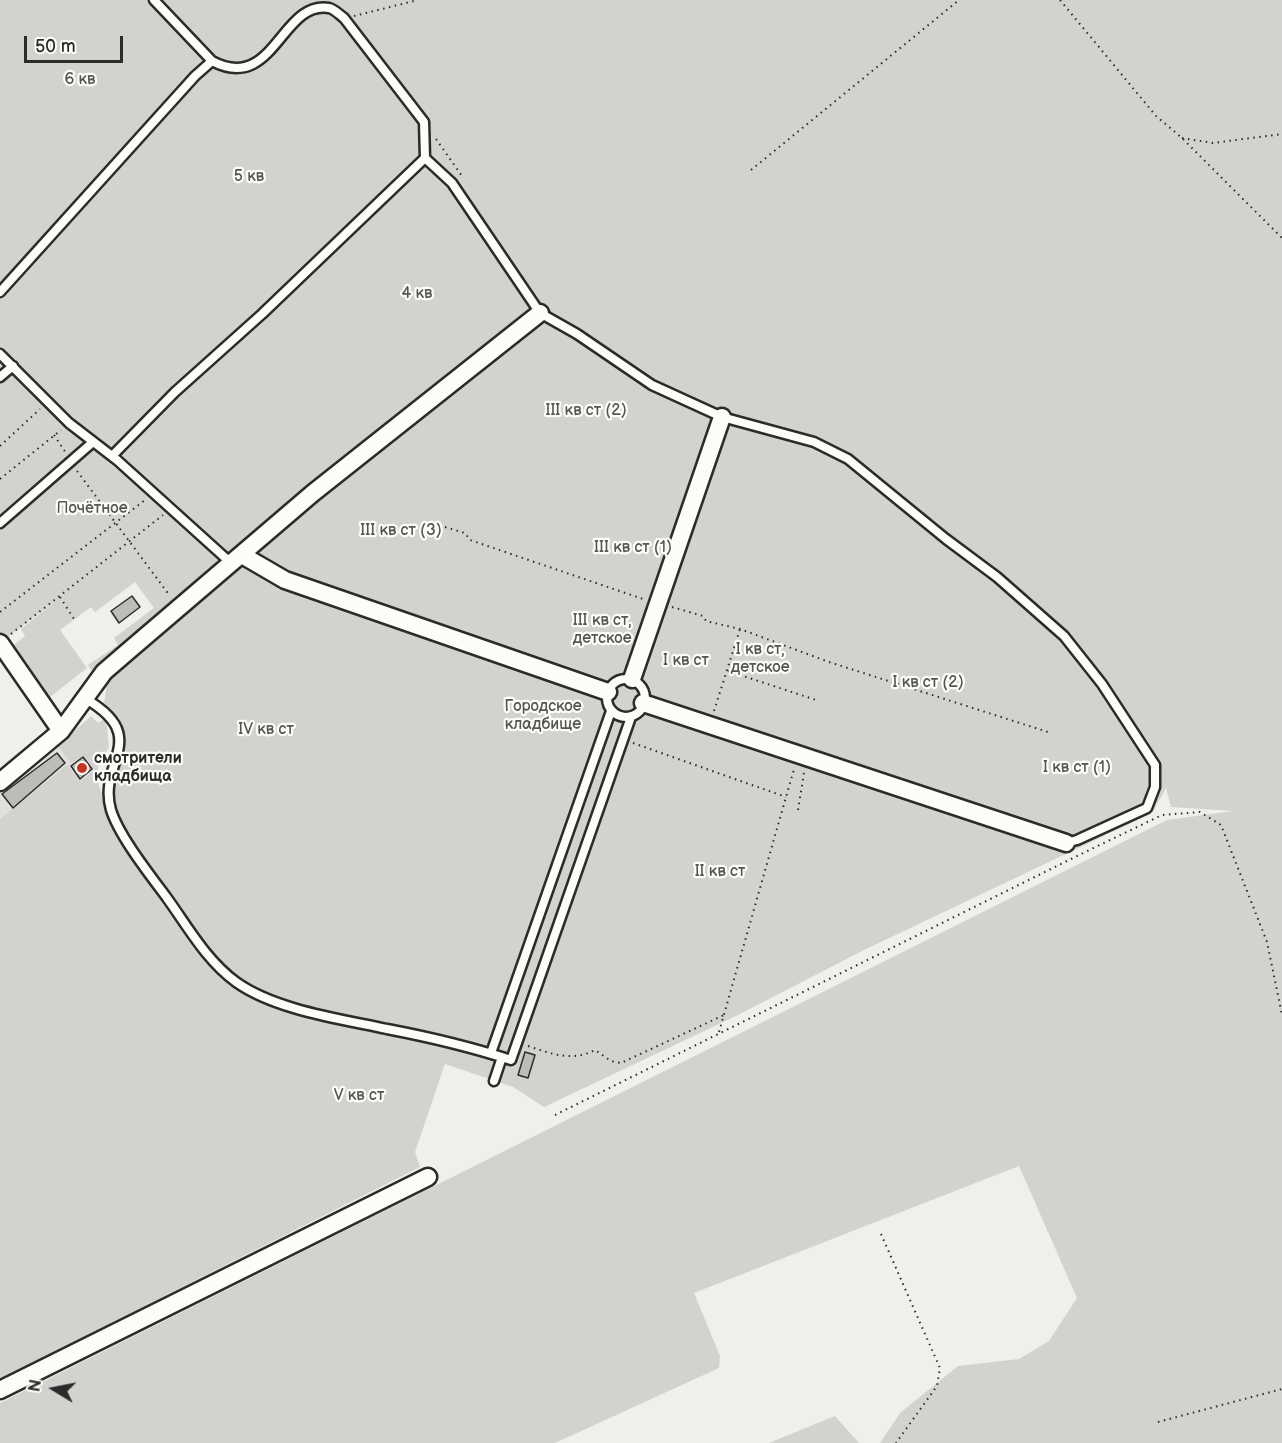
<!DOCTYPE html>
<meta charset="utf-8">
<style>
body{margin:0}
#map{position:relative;width:1282px;height:1443px;overflow:hidden;background:#f0efeb;font-family:"Balsamiq Sans",sans-serif}
canvas{display:block}
.north{position:absolute;left:24px;top:1359px;width:60px;height:60px;-webkit-text-stroke:4px #fdfcf7;paint-order:stroke;rotate:280deg;font-size:16px;font-weight:700;line-height:24px;text-align:center;color:#2b2b2b}
.north::after{content:'';display:block;margin:auto;width:21px;height:27px;background:#2b2b2b;clip-path:polygon(50% 0,100% 100%,50% 72%,0 100%)}
.scale{position:absolute;left:24px;top:36px;width:99px;height:27px;box-sizing:border-box;border:3px solid #2b2b2b;border-top:0;padding-left:8px;font-size:18px;line-height:21px;white-space:nowrap;color:#2b2b2b;-webkit-text-stroke:4px #fdfcf7;paint-order:stroke}
</style>
<div id="map">
<canvas width="1282" height="1443"></canvas>
<div class="north">N</div>
<div class="scale">50 m</div>
</div>
<script>
const ctx = document.querySelector('canvas').getContext('2d');
ctx.lineJoin = 'round';
function paint(path, color) { ctx.fillStyle = color; ctx.fill(path, 'evenodd'); }
function trace(path, color, width, dash) { ctx.strokeStyle = color; ctx.lineWidth = width; ctx.lineCap = dash ? 'butt' : 'round'; ctx.setLineDash(dash || []); ctx.stroke(path); }
function label(font, color, halo, rows, align = 'center') {
  ctx.font = font + ' "Balsamiq Sans",sans-serif'; ctx.lineWidth = 4.5; ctx.setLineDash([]); ctx.textBaseline = 'middle'; ctx.strokeStyle = halo; ctx.fillStyle = color; for (const [text, x, y, turn = 0] of rows) {
    ctx.save(); ctx.translate(x, y); ctx.rotate((+turn || 0) * Math.PI / 180); ctx.textAlign = isNaN(turn) ? turn : align; if (halo) ctx.strokeText(text, 0, 0); ctx.fillText(text, 0, 0); ctx.restore();
  }
}
const built = new Path2D(`
 M58 746 71 764 83 756 94 770 80 781 0 824V792Z`);
const green = new Path2D(`
 M0 0H1282V1443H880L900 1413 958 1366 1019 1359 1049 1341 1077 1298 1019 1166 694 1293 720 1356 719 1368 555 1443H0V1403L1167 820 1233 811 1171 807 1166 788 1152 813 864 950 738 1015 544 1107 513 1087 445 1064 415 1152 420 1167 0 1379V819L67 765 80 781 94 770 83 756 71 764 58 746 91 716 98 723 106 718 109 747 98 767 99 786 114 824 112 794 123 741 120 725 104 704 108 676 101 667 93 672 88 665 118 645 114 638 154 608 135 582 95 612 91 607 60 630 87 668 50 697H45L9 649 25 636 21 629 60 597 0 643Z
 M835 1416 859 1443H769Z`);
const building = new Path2D(`
 M132 596 140 607 119 623 111 611Z
 M57 753 65 763 13 808 2 794Z
 M83 757 92 769 80 779 71 766Z
 M525 1052 535 1055 528 1078 518 1075Z`);
const path = new Path2D(`
 M1060 0 1156 116 1182 138 1282 238
 M354 16 418 0
 M1182 138 1213 143 1282 134
 M436 139 462 176
 M751 170 959 0
 M54 435 66 453
 M0 446 40 409
 M77 471 170 596
 M0 479 61 430
 M445 527 465 533 470 540 643 599
 M60 597 74 619
 M672 607 703 616 706 621 740 629 829 662 1048 732
 M0 612 145 500
 M11 634 163 515
 M728 671 816 700
 M714 711 740 629
 M633 743 786 797
 M798 810 804 773
 M719 1032 794 769
 M528 1046C552 1054 572 1062 595 1050L611 1061 621 1063 724 1015
 M555 1115 1079 855 1162 815 1200 812 1221 825 1267 942 1282 1015
 M881 1234 940 1368 937 1386 896 1443
 M1158 1422 1282 1389`);
const lane = new Path2D(`
 M154 0 212 61C274 94 281 0 329 8 334 9 340 15 344 18L424 122 425 158 452 183 540 313 577 334 652 385 722 417 814 442 848 459 946 539 997 577 1064 636 1102 684 1155 765V787L1147 808 1077 840 1066 843
 M0 292 195 76 212 61
 M0 354 69 423 117 460 231 563
 M0 377 13 366
 M112 456 175 392 262 314 425 158
 M0 523 93 442
 M607 698a19 19 0 1 1 38 0a19 19 0 1 1-38 0Z
 M86 699C152 738 97 762 111 810 119 836 150 875 167 898 188 927 206 960 236 982 275 1010 341 1019 387 1029 429 1037 471 1047 511 1060L631 717
 M491 1053 611 711
 M494 1081 502 1057`);
const street = new Path2D(`
 M242 555 285 580 608 692
 M0 643 61 731
 M632 679 722 417
 M643 703 1066 843
 M0 782 61 731 104 672 126 653 313 493 540 313
 M0 1390 428 1177`);
const markers = [
 [82,768,6,"#c8321e"]
];
const parkNames = [
 ["6 кв",80,80],
 ["5 кв",249,177],
 ["4 кв",417,294],
 ["III кв ст (2)",586,411],
 ["Почётное",92,509],
 ["III кв ст (3)",401,531],
 ["III кв ст (1)",633,548],
 ["III кв ст,",602,621],
 ["детское",602,639],
 ["I кв ст,",760,650],
 ["детское",760,668],
 ["I кв ст",686,661],
 ["I кв ст (2)",928,683],
 ["Городское",543,707],
 ["кладбище",543,725],
 ["IV кв ст",266,730],
 ["I кв ст (1)",1077,768],
 ["II кв ст",720,872],
 ["V кв ст",359,1096]
];
const poiNames = [
 ["смотрители",94,759],
 ["кладбища",94,777]
];
paint(built, '#e1e0dc');
paint(green, '#d3d2cf');
paint(building, '#bdbcb8');
trace(building, '#2b2b2b', 1.5);
trace(lane, '#2b2b2b', 13);
trace(street, '#2b2b2b', 21);
trace(path, '#2b2b2b', 2, [1.5, 4.5]);
trace(lane, '#fdfcf7', 8);
trace(street, '#fdfcf7', 16);
for (const [x, y, r, color] of markers) { const dot = new Path2D(); dot.arc(x, y, r, 0, 2 * Math.PI); ctx.fillStyle = color; ctx.fill(dot); trace(dot, '#fdfcf7', 2); }
label('16px', '#555554', '#fdfcf7', parkNames);
label('bold 16px', '#2b2b2b', '#fdfcf7', poiNames, 'left');
</script>
